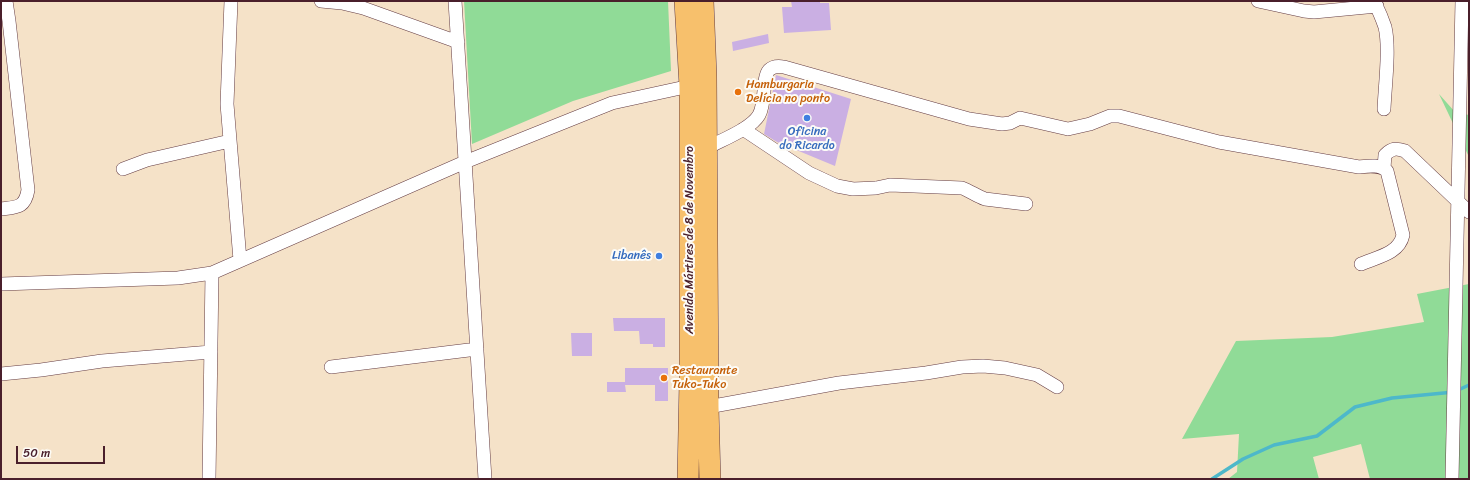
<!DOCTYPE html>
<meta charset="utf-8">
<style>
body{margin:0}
#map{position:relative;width:1470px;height:480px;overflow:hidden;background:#f5e2c8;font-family:Sriracha,sans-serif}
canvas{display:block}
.frame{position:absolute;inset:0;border:2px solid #4a1f2b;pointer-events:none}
.scale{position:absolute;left:16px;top:446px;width:89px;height:18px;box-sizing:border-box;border:2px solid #4a1f2b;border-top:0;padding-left:5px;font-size:12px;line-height:14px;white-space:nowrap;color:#4a1f2b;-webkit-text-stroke:3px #fdfcf7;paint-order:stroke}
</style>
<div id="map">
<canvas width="1470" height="480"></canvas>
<div class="frame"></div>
<div class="scale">50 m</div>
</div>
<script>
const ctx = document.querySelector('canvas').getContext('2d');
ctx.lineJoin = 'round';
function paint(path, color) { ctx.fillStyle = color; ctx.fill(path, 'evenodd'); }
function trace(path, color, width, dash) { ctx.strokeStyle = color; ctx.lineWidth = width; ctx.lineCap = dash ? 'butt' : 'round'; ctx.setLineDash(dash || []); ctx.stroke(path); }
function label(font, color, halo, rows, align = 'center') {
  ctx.font = font + ' Sriracha,sans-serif'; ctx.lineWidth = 4; ctx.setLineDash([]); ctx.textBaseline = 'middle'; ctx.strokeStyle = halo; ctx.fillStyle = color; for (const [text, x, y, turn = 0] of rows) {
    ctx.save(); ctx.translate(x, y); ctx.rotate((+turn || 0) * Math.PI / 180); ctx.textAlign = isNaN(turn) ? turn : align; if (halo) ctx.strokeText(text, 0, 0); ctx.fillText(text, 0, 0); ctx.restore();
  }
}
const green = new Path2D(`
 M464 1H668L671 71 573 101 472 144Z
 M1439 94 1455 112 1469 115V157Z
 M1469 284V479H1370L1361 444 1313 457 1319 479H1228L1237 472 1239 434 1182 439 1236 341 1332 337 1424 322 1417 294Z`);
const stream = new Path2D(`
 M1212 479 1243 459 1274 445 1317 436 1355 407 1392 398 1454 392 1469 385`);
const building = new Path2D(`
 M791 1H820V3H829L831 30 784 33 782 7H792Z
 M768 34 769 43 733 51 732 42Z
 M776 75 851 99 835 166 777 142 764 134Z
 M613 318H665V347H653V344H640L639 331H614Z
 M571 333H592V356H572Z
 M625 368H668V401H655V385H625L626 392H607V382H625V383Z`);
const street = new Path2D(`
 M231 1 227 104 240 260
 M321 1 342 3 363 8 458 42
 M455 1 485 479
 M1258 1 1304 11 1314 12 1377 6
 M1374 1C1378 9 1382 18 1385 27 1390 48 1385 86 1384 109
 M743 129 809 173 837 186 853 189 876 188 890 185 962 188C970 191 977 196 985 199L1026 204
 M707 148C721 140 751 129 759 115 766 103 762 78 769 70 773 66 779 66 784 67L969 119 1002 124 1010 123 1020 118 1068 129 1090 124 1110 116H1119L1219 142 1359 167C1368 166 1380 164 1387 171L1403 235C1399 254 1377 257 1361 264
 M1384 168 1385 155C1392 148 1396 148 1405 151L1469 212
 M123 169 147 160 230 141
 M1 209C17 207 25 208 28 190L9 21 6 1
 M1 284 178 278 212 273 465 162 612 103 690 86
 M331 367 477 349
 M1 374 41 370 102 361 211 352
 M708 407 839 383 926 373 962 367 983 366 1005 368 1037 375 1057 387
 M209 479 212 273
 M1452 479 1462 1`);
const primary = new Path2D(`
 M685 1 690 86V380L688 479
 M703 1 706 76 708 407 710 479`);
const markers = [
 [738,92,4,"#e8710a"],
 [807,118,4,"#3f7fe0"],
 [659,256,4,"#3f7fe0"],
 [664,378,4,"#e8710a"]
];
const foodNames = [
 ["Hamburgaria",746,85],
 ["Delícia no ponto",746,99],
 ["Restaurante",672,371],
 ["Tuko-Tuko",672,385]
];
const shopNames = [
 ["Oficina",807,132],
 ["do Ricardo",807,146],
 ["Libanês",651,256,"right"]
];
const streetNames = [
 ["Avenida Mártires de 8 de Novembro",690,240,-90]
];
paint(green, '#90db97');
trace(stream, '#4db8ca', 3.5);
paint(building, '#caafe3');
trace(street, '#643c43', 14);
trace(primary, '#643c43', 22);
trace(street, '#fff', 13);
trace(primary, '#f7c06c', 21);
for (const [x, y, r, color] of markers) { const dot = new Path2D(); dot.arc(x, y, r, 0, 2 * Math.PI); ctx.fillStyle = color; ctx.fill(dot); trace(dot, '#fdfcf7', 1.5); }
label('12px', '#c56008', '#fdfcf7', foodNames, 'left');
label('12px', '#366cbe', '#fdfcf7', shopNames);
label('12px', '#4a1f2b', '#fdfcf7', streetNames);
</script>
